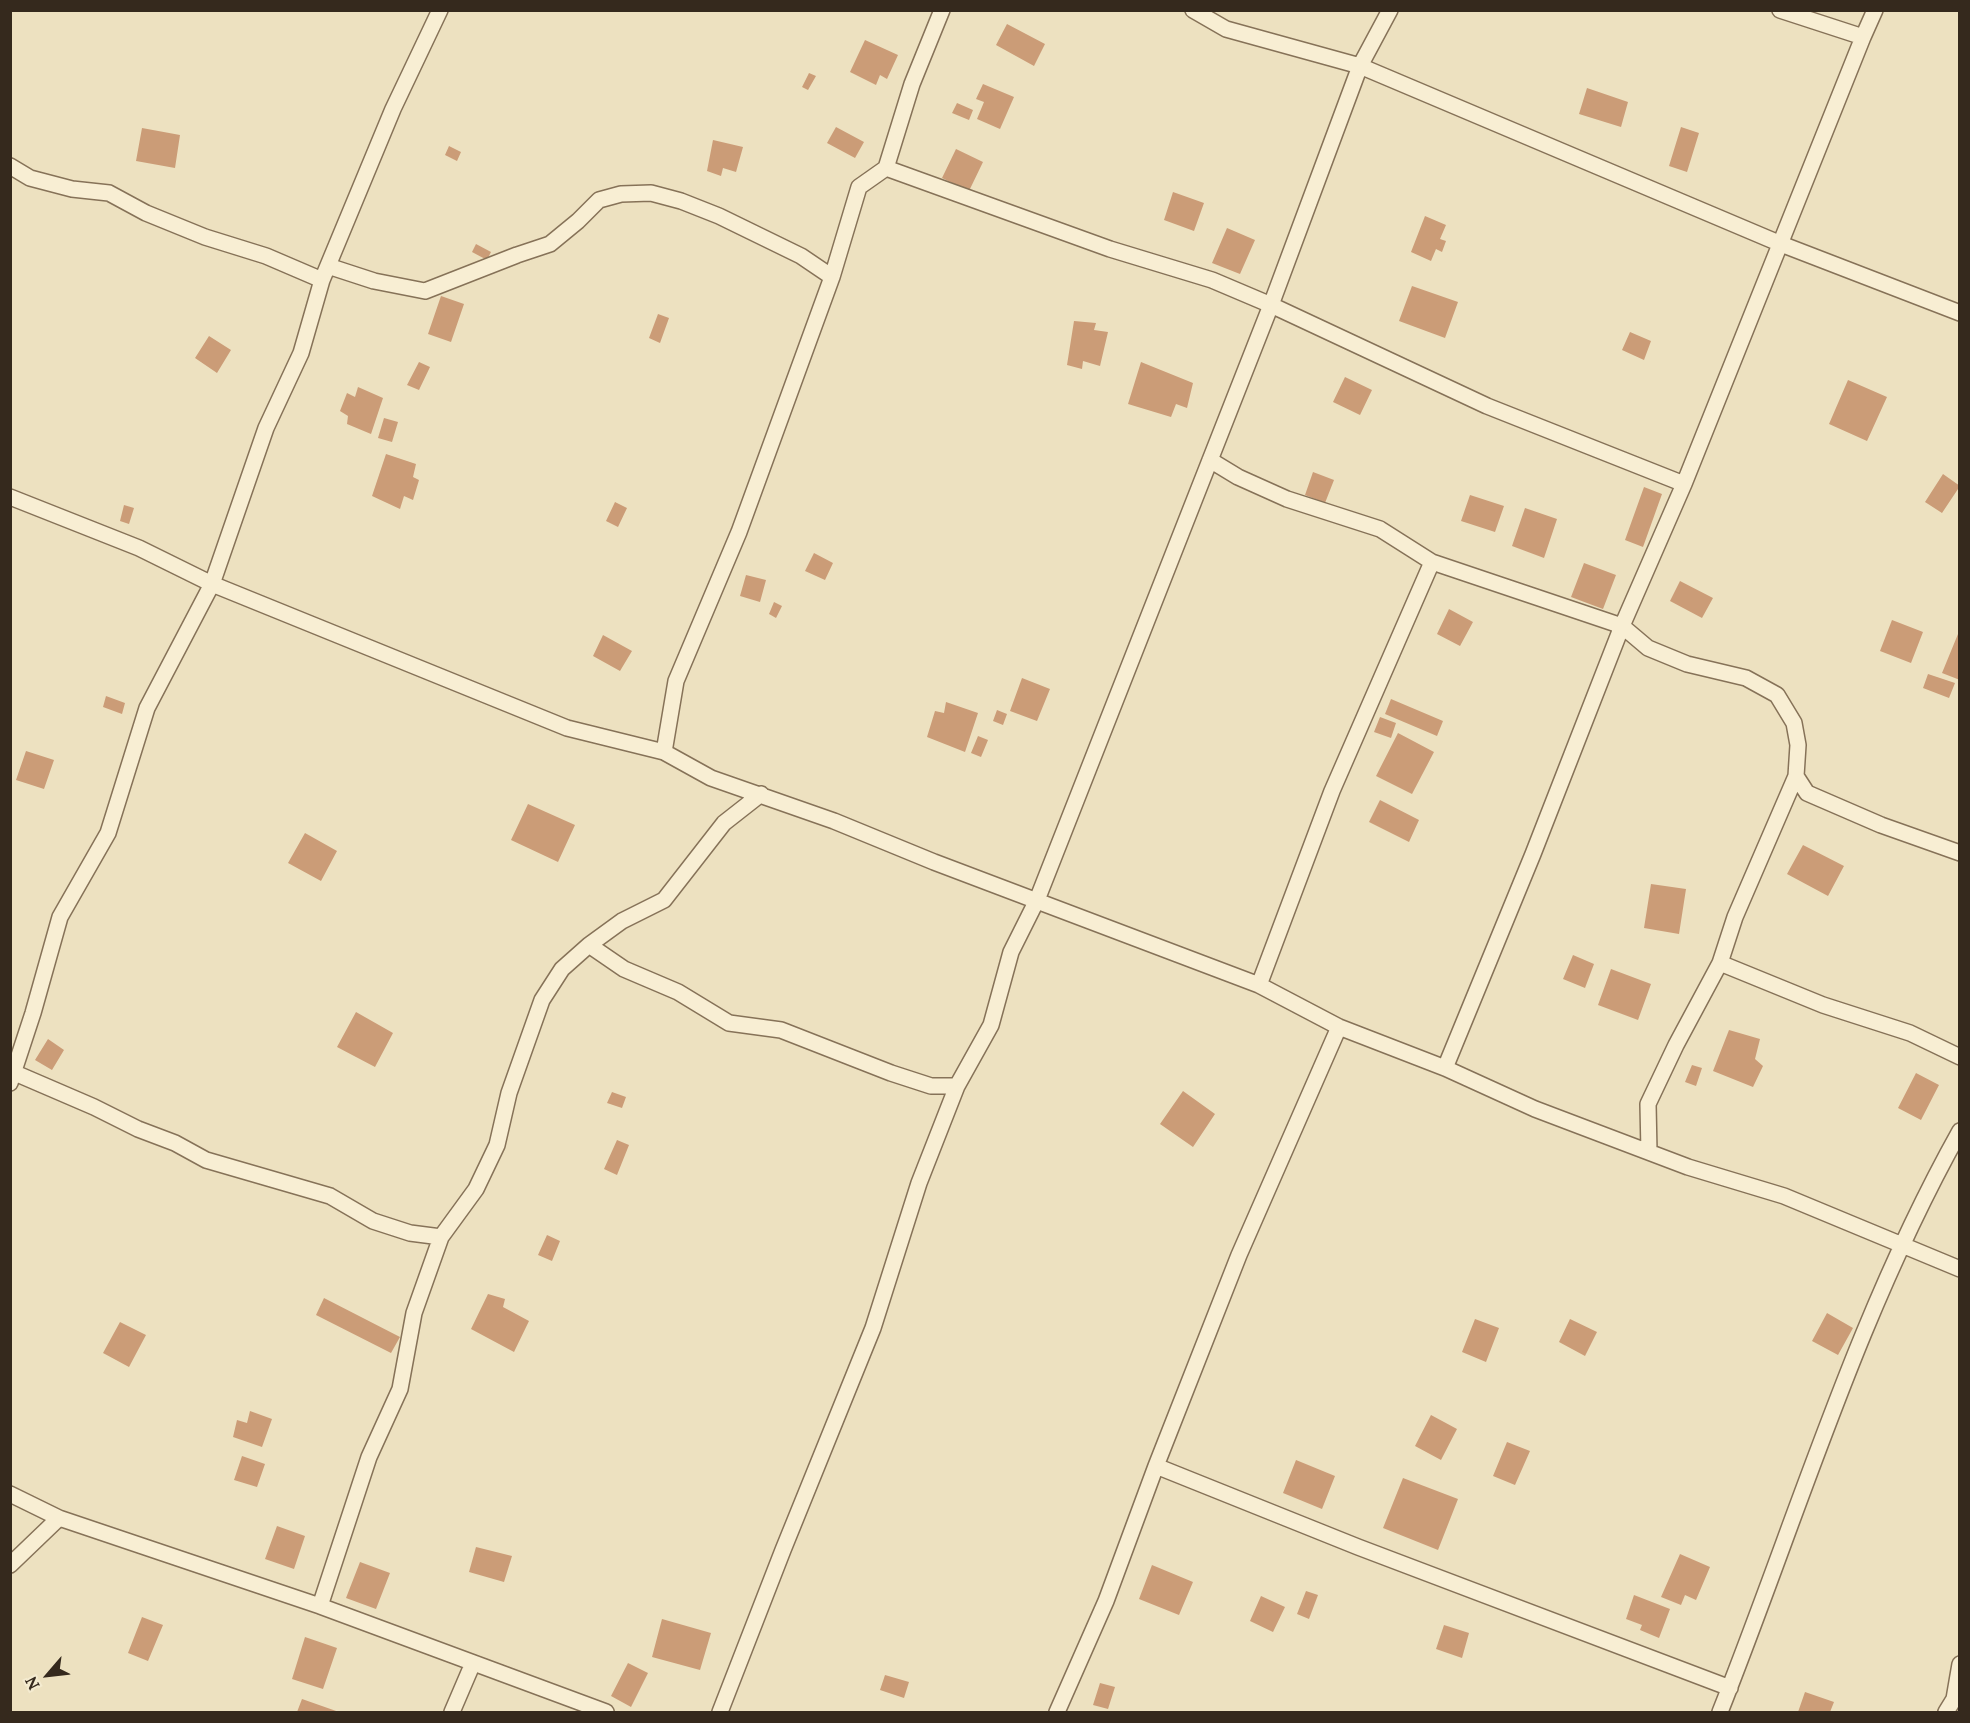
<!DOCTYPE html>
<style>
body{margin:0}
#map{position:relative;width:1970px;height:1723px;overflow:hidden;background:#ede1c0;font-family:Lora,serif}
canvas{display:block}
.frame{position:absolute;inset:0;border:12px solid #35291d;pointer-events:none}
.north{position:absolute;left:18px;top:1645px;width:60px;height:60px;-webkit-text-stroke:4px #f4ebd0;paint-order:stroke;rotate:242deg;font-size:16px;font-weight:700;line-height:24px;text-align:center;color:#35291d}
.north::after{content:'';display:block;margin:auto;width:21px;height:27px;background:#35291d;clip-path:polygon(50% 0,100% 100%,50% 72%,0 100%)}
</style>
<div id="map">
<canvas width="1970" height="1723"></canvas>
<div class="frame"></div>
<div class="north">N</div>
</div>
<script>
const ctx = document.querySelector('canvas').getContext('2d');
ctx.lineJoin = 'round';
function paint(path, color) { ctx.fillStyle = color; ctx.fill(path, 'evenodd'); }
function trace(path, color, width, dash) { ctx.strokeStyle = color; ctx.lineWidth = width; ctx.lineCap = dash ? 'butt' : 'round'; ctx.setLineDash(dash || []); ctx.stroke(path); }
const building = new Path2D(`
 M1007 24 1045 44 1034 66 996 45Z
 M865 40 898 55 887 79 880 75 876 85 850 72Z
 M809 73 816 76 808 90 802 87Z
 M983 84 1014 97 1000 129 977 119 984 102 976 99Z
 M1587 88 1628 102 1621 127 1579 114Z
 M957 103 973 110 969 120 952 113Z
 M836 127 864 142 855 158 827 143Z
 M1681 127 1699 133 1687 172 1669 166Z
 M142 128 180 135 175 168 136 161Z
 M713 140 743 147 736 172 723 168 721 176 707 171Z
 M449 146 461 152 457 161 445 155Z
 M956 149 983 162 969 191 942 178Z
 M1173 192 1204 203 1194 231 1164 220Z
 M1425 216 1446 225 1440 239 1446 241 1442 252 1436 249 1431 261 1411 252Z
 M1227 228 1255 240 1240 274 1212 263Z
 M476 244 491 252 487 260 472 252Z
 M1412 286 1458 302 1445 338 1399 321Z
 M441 296 464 304 451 342 428 334Z
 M658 314 669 318 660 343 649 338Z
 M1074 321 1096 323 1094 330 1108 332 1100 366 1083 361 1082 369 1067 365Z
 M1630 332 1651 341 1644 360 1622 350Z
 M209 336 231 350 217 373 195 358Z
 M419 362 430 367 419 390 407 385Z
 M1141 362 1193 383 1187 408 1176 404 1171 417 1128 404Z
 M1345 377 1372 390 1360 415 1333 402Z
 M1848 380 1887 397 1867 441 1829 424Z
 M358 387 383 398 371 434 347 424 348 416 340 411 347 393 355 397Z
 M384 418 398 422 392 442 378 438Z
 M386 454 416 464 413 477 419 480 413 500 404 496 400 509 372 496Z
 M1313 472 1334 480 1325 503 1305 495Z
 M1943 474 1960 486 1942 513 1925 502Z
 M1644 487 1662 494 1643 547 1625 540Z
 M1470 495 1504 506 1495 532 1461 521Z
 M615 502 627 508 618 527 606 521Z
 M124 505 134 508 129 524 120 521Z
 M1525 508 1557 519 1544 558 1512 546Z
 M814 553 833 563 825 580 805 571Z
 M1584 563 1616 575 1603 609 1571 597Z
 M746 575 766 580 760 602 740 596Z
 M1680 581 1713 598 1702 618 1670 601Z
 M774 602 782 606 776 618 769 614Z
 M1449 609 1473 622 1460 646 1437 634Z
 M1892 620 1923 632 1911 663 1880 651Z
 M1958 634 1960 635V680L1942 673Z
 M603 635 632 651 620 671 593 656Z
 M1928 674 1955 683 1949 698 1923 688Z
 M1022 678 1050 689 1037 721 1010 711Z
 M106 696 125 703 122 714 103 707Z
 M1391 699 1443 721 1437 736 1385 714Z
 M946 702 978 713 965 752 927 737 935 711 944 713Z
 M997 710 1007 714 1003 725 993 721Z
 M1380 717 1396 723 1391 738 1374 732Z
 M1398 733 1434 752 1412 794 1376 776Z
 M978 736 988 740 981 757 971 753Z
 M26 751 54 760 44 789 16 780Z
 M1380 800 1419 820 1409 842 1369 822Z
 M528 804 575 825 558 862 511 840Z
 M305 833 337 851 321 881 288 863Z
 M1803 845 1844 866 1828 896 1787 874Z
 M1651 884 1686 889 1679 934 1644 928Z
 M1573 955 1594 964 1585 988 1563 979Z
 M1611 969 1651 984 1638 1020 1598 1005Z
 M356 1012 393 1033 375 1067 337 1047Z
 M1729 1030 1760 1039 1755 1059 1763 1066 1753 1087 1713 1071Z
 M48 1039 64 1050 52 1070 35 1060Z
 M1692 1065 1702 1068 1696 1086 1685 1082Z
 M1916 1073 1939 1085 1921 1120 1898 1108Z
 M1183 1091 1215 1114 1193 1147 1160 1124Z
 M612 1092 626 1097 622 1108 607 1103Z
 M617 1140 629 1145 617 1175 604 1169Z
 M547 1235 560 1241 552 1261 538 1255Z
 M488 1294 505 1299 503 1307 529 1321 514 1352 471 1329Z
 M324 1298 400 1337 391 1353 316 1315Z
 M1827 1313 1853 1328 1838 1355 1812 1341Z
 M1475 1319 1499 1328 1486 1362 1462 1352Z
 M1570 1319 1597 1332 1585 1356 1559 1342Z
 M120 1322 146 1335 129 1367 103 1353Z
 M250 1411 272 1419 262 1447 233 1437 237 1420 247 1423Z
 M1431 1415 1457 1429 1441 1460 1415 1446Z
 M1507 1442 1530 1451 1515 1485 1493 1476Z
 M242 1456 265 1464 257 1487 234 1480Z
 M1296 1460 1335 1476 1322 1509 1283 1493Z
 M1403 1478 1458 1499 1438 1550 1383 1528Z
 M277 1526 305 1536 294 1569 265 1559Z
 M476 1547 512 1556 504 1582 469 1572Z
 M1680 1554 1710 1567 1696 1600 1685 1595 1681 1605 1661 1597Z
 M360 1562 390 1573 376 1609 346 1598Z
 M1152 1565 1193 1582 1179 1615 1139 1599Z
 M1306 1591 1318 1595 1309 1619 1297 1614Z
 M1634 1595 1670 1609 1659 1638 1640 1630 1642 1625 1626 1619Z
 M1261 1596 1285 1607 1273 1632 1250 1621Z
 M142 1617 163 1625 148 1661 128 1653Z
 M662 1619 711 1633 700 1670 652 1657Z
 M1444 1625 1469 1633 1462 1658 1436 1649Z
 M305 1637 337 1648 323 1689 292 1679Z
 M628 1663 648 1673 631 1707 611 1696Z
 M885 1675 909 1682 904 1698 880 1690Z
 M1100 1683 1115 1687 1108 1709 1093 1705Z
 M1805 1692 1834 1702 1830 1712H1798Z
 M302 1699 339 1712H297Z`);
const street = new Path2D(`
 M1193 10 1226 29 1360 66 1781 244 1960 313
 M1780 10 1863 37
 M10 166 30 178 72 189 109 193 146 213 205 237 266 256 322 280
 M886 168 1110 249 1212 280 1271 305 1487 406 1684 484
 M328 266 374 281 425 291 517 255 550 244 578 221 599 200 621 194 651 193 681 201 719 216 801 256 832 277
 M1210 460 1238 477 1287 499 1380 529 1432 562
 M10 497 139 548 212 584 567 728 664 752 711 778 834 821 934 862 1259 985 1339 1027 1445 1068 1535 1109 1688 1167 1784 1196 1960 1269
 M664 752 676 681 739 532 832 277 859 187 886 168 912 84 942 10
 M589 945 624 969 678 992 729 1023 781 1030 891 1073 931 1086H957
 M1720 963 1823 1005 1910 1033 1960 1057
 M1259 985 1332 791 1432 562 1622 626 1648 648 1687 664 1746 678 1777 695 1794 723 1798 745 1796 776 1807 793 1881 825 1960 853
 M1445 1068 1533 854 1622 626 1684 484 1863 37 1875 10
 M15 1073 94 1107 138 1129 175 1143 206 1160 330 1196 373 1221 410 1233 441 1237
 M10 1083 33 1013 60 917 108 833 147 708 212 584 266 428 301 353 322 280 393 109 440 10
 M1649 1152 1648 1104 1676 1045 1720 963 1735 917 1796 776
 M1156 1466 1358 1547 1730 1688
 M10 1494 59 1518 320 1606 606 1712
 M10 1565 59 1518
 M320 1606 369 1457 400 1389 414 1313 441 1237 476 1189 497 1145 509 1093 542 1000 562 969 589 945 622 921 664 900 724 823 761 794
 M452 1712 473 1663
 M720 1712 783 1550 873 1328 919 1183 957 1086 991 1025 1011 952 1037 900 1271 305 1360 66 1390 10
 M1057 1712 1106 1601 1156 1466 1239 1255 1339 1027
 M1720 1712C1797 1518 1857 1315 1960 1131
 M1946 1712 1954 1699 1960 1664`);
paint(building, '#cb9c77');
trace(street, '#867258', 18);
trace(street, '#f8eed3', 15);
</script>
